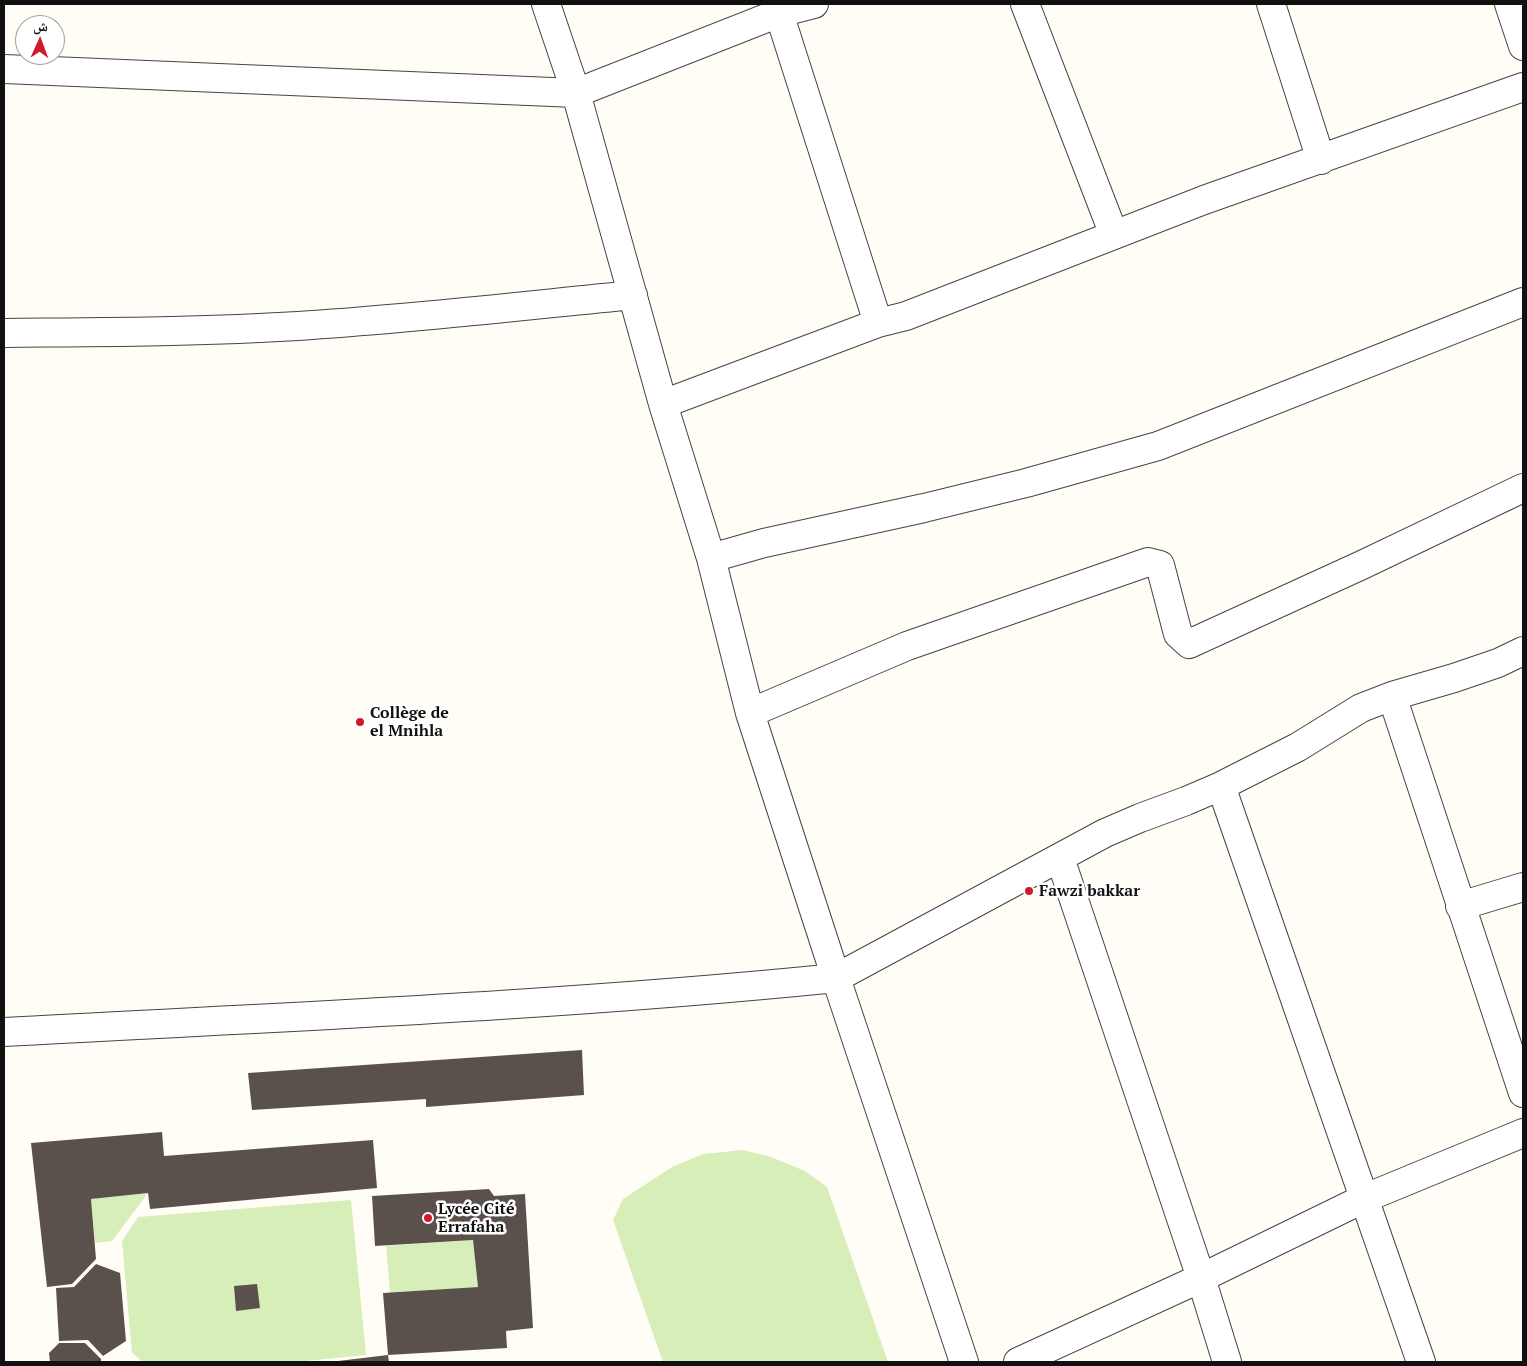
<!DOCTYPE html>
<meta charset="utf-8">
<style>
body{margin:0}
#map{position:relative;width:1527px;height:1366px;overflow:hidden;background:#fffdf5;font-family:"PT Serif","Noto Naskh Arabic",serif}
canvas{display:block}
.frame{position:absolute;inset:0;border:5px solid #111;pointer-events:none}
.north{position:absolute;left:15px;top:15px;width:50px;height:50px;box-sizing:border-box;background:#fff;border:1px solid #a0a0a0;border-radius:50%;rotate:2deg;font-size:14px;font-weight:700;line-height:20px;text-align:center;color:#111}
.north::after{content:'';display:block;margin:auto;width:18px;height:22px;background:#d01a29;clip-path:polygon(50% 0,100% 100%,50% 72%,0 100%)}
</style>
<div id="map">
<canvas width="1527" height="1366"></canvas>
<div class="frame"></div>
<div class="north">ش</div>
</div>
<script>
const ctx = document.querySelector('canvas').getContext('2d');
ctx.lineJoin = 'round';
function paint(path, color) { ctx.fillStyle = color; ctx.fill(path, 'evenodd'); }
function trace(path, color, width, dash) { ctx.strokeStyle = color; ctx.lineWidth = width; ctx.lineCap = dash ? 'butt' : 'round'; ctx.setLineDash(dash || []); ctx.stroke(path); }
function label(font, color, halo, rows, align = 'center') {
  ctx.font = font + ' "PT Serif",serif'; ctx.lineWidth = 5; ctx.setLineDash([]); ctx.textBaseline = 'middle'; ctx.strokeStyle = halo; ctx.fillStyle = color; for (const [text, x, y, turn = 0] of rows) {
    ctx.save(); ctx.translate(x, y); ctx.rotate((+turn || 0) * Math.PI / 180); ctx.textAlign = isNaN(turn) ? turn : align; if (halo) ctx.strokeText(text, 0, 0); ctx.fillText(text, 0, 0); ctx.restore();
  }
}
const green = new Path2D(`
 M743 1150 771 1157 805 1171 827 1187 888 1362H663L613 1220 623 1199 672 1167 703 1154Z
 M148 1193 112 1241 95 1243 91 1199Z
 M351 1200 366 1355 295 1362H143L132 1353 122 1241 138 1217Z
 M473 1240 478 1287 390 1293 386 1246Z`);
const building = new Path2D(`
 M582 1050 584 1095 426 1107V1099L252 1110 248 1073Z
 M162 1132 164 1156 373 1140 377 1188 150 1209 148 1193 91 1199 96 1259 72 1284 47 1287 31 1143Z
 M489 1189 494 1196 525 1194 533 1328 506 1331 507 1348 388 1355 383 1293 478 1287 473 1240 375 1246 372 1196Z
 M96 1264 120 1273 126 1341 103 1356 88 1340 59 1341 56 1288 74 1287Z
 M257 1284 260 1308 236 1311 234 1286Z
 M59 1343H85L101 1359V1362H50L49 1353Z
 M388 1355 389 1362H338V1361Z`);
const street = new Path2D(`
 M546 4 576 93 663 404 711 558 750 713 836 978 1105 833 1140 818 1186 801 1221 786 1298 747 1361 708 1392 696 1454 678 1498 663 1523 651
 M1025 4 1114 235
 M1271 4 1321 160
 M1509 4 1523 46
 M779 13 878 323
 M4 69 576 93 779 13 814 4
 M4 333C102 332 200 332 298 326 410 319 522 306 633 295
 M663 404 878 323 906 316 1204 200 1523 87
 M711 558 764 543 924 508 1026 483 1158 446 1523 302
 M1392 696 1523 1093
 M750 713 907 646 1148 562 1160 565 1178 634 1189 644 1362 565 1523 488
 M1221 786 1421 1362
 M1060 858 1201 1278 1227 1362
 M1460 906 1523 887
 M4 1032C281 1017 559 1006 836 978L964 1362
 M1018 1362 1201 1278 1363 1199 1523 1133`);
const markers = [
 [360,722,5,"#d01a29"],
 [1029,891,5,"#d01a29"],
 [428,1218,5,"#d01a29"]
];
const poiNames = [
 ["Collège de",370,713],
 ["el Mnihla",370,731],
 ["Fawzi bakkar",1039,891],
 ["Lycée Cité",438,1209],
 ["Errafaha",438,1227]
];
paint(green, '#d7eeb9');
paint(building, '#5b514c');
trace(street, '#444', 30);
trace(street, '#fff', 28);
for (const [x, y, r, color] of markers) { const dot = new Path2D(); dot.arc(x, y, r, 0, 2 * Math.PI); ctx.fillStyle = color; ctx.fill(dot); trace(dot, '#fff', 2); }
label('bold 16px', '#111', '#fff', poiNames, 'left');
</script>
